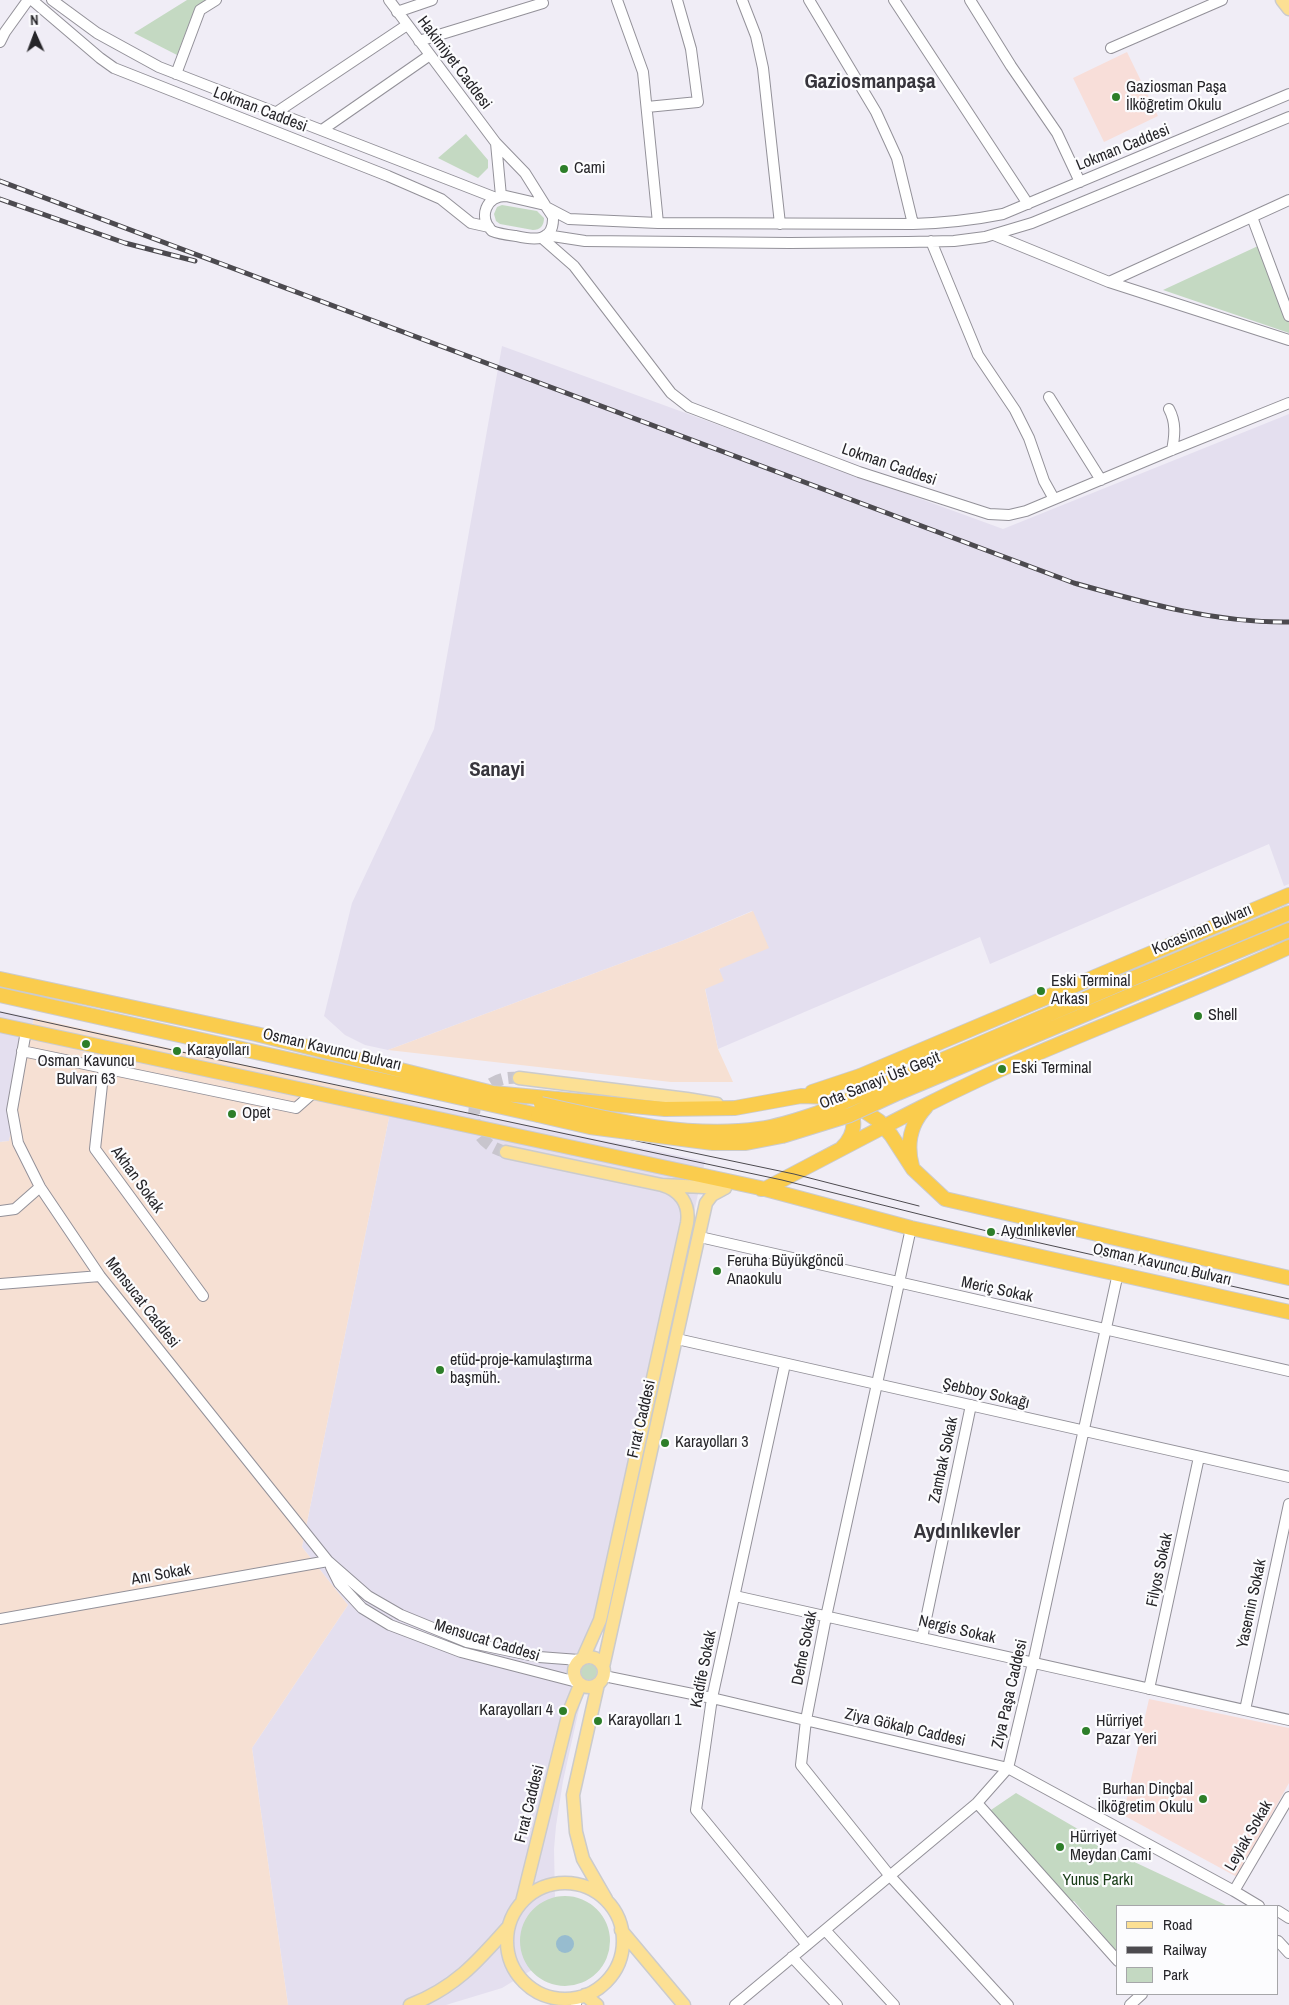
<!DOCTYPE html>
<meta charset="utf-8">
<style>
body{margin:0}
#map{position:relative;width:1289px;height:2005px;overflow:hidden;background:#f0edf6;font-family:"Archivo Narrow",sans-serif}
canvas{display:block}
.legend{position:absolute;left:1116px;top:1905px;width:162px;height:90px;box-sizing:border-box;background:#fcfcfe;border:1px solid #a6a6a9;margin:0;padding:6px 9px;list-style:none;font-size:15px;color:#262529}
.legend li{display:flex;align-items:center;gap:10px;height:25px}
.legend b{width:25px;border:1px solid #a6a6a9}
.north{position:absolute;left:10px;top:10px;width:50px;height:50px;-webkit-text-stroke:4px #fcfcfe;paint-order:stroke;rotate:358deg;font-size:14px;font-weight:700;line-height:20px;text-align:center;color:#262529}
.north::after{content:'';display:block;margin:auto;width:18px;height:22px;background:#262529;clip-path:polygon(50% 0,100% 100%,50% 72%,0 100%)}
</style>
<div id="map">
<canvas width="1289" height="2005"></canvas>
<ul class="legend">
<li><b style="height:6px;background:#fce094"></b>Road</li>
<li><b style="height:6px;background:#4c4a4f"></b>Railway</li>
<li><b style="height:14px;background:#c4d9c2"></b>Park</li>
</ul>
<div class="north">N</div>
</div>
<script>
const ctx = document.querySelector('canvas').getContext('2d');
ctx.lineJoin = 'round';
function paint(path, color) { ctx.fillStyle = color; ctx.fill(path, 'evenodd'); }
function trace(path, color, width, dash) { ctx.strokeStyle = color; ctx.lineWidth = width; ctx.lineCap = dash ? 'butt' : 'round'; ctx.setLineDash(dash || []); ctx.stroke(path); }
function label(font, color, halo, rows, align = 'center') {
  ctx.font = font + ' "Archivo Narrow",sans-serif'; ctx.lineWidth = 4.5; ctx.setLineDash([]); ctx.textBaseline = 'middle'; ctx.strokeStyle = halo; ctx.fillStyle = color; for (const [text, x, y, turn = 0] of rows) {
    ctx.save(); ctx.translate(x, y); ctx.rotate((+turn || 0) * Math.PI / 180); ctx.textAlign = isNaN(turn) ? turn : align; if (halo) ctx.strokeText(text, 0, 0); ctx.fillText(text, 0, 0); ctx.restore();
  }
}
const built = new Path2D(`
 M502 346 1003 529 1289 414V884L1284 886 1269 844 990 964 980 937 718 1049 705 988 719 970 752 911 684 940 388 1050 365 1045 345 1035 324 1016 352 903 434 729Z
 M0 1011 34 1018 9 1141 0 1142Z
 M393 1098 705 1161 609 1614 587 1673 563 1781 556 1826 554 1849 555 1897 540 1965 502 1988 446 2005H288L252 1748 348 1605 302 1547Z`);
const industrial = new Path2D(`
 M753 911 769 948 719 969 724 981 705 989 718 1049 733 1082H671L388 1050 684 940Z
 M34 1018 393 1098 302 1547 348 1605 252 1748 288 2005H0V1142L9 1141Z`);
const education = new Path2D(`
 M1127 52 1158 116 1104 142 1073 78Z
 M1149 1699 1289 1728V1783L1237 1877 1123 1815Z`);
const green = new Path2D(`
 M187 0H208L195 8 177 55 134 33Z
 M466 134 488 160V168L478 178 438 158Z
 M502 205 537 211 544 218C544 226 540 230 533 230L500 224 496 221 494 214 497 207Z
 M1258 246 1289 319V333L1163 290Z
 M581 1672a8 8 0 1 1 16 0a8 8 0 1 1-16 0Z
 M1016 1793 1083 1832 1082 1837 1125 1861 1128 1859 1228 1906H1118V1959L1111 1945 1074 1901 1068 1904 988 1812Z
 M520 1941a45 45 0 1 1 90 0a45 45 0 1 1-90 0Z`);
const water = new Path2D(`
 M556 1944a9 9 0 1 1 18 0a9 9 0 1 1-18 0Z`);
const majorTunnel = new Path2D(`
 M506 1152C456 1140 468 1073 519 1078`);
const minor = new Path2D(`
 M32 0 100 58 114 68 388 176 441 199 471 223 489 227
 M52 0 97 33 159 67 496 198
 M389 0 496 143 525 173 545 205
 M617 0 643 72 658 223
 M742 0 756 36 763 68 780 224
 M809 0 876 112 897 158 913 224
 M894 0 1028 204
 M970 0 1011 66 1057 133 1080 182
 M397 12 432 0
 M419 41 543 3
 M0 42 5 32 28 0
 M1111 48 1222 0
 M176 74 200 10 216 0
 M647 107 698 102 691 49 677 0
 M277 112 407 25
 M322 130 430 55
 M496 143 501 196
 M506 196 545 205 553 217C554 243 533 240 516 236 508 235 499 234 492 231 478 217 486 196 506 196Z
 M548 208 569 219 658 223 913 224C944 223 973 220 1003 214L1289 94
 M1252 217 1289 316
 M546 235 585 241 790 243 908 242 954 241 985 237 1032 223 1289 117
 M994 235 1109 282 1289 340
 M542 238 574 266 671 393 689 407 859 472 989 514 1009 515 1026 511 1172 450 1289 403
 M931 241 978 355 1015 410 1029 438 1044 481 1054 499
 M1109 282 1289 200
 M1049 397 1101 480
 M1169 409C1176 422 1175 435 1172 450
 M26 1031 12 1110 18 1143 40 1187 100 1276 328 1561 368 1596 401 1615 467 1642 539 1657 579 1660
 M22 1051 296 1108 313 1093
 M104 1066 95 1149 203 1296
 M0 1211 15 1209 40 1187
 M911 1228 826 1617 806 1720 801 1765 890 1876 1008 2005
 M700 1237 1289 1371
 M0 1284 100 1276
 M677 1339 1289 1477
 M785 1364 712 1698 696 1810 807 1945
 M331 1567 339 1583 362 1608 390 1625 461 1652 577 1682
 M735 1596 1289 1720
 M0 1619 328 1561
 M922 1638 971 1405
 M604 1676 712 1698 1008 1768 1234 1891 1259 1906
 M1149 1689 1199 1457
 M1245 1710 1289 1504
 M977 1803 1118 1961
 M1234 1891 1289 1797
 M1278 1911 1289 1918
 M825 1930 894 2005
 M1278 1941 1289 1953
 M792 1957 837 2005
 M576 1998V2005
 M735 2005 977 1803 1008 1768 1033 1663 1118 1273
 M1130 2005 1142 1994`);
const major = new Path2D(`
 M1282 0 1289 9
 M519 1078 687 1099 717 1104
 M506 1152 662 1185 725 1188
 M574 1672a15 15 0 1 1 30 0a15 15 0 1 1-30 0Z
 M583 1658 600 1620 687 1223C690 1204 680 1190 662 1185
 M603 1667 706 1203 712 1195 725 1188
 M598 1684 573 1795 576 1832 583 1859 606 1899
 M507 1941a58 58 0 1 1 116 0a58 58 0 1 1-116 0Z
 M522 1902 569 1712 580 1685
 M621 1930 684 2005
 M585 1995 597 2005
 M410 2005C455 1988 478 1961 509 1926`);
const highway = new Path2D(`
 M0 979 256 1034 501 1095
 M1129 980 1289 913
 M1136 993 1289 930
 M0 995 538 1115
 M0 1025 765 1189 911 1228 1289 1312
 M812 1092 860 1076 1289 895
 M493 1093 665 1109 735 1108 801 1096 832 1097 854 1104 879 1121 891 1135 913 1169 945 1199 1289 1278
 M842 1148C855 1135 857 1119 847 1104
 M912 1166C906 1144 911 1123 926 1107
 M761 1189H765C853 1143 940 1095 1031 1056 1117 1019 1204 986 1289 947`);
const tram = new Path2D(`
 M0 1012 177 1051 782 1180 991 1232 1289 1299
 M556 1124 794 1174 919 1206`);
const rail = new Path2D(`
 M0 181 1074 583C1145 603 1215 623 1289 622
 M0 199 125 243 195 261`);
const highwayBridge = new Path2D(`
 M541 1104C611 1120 687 1139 759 1129 779 1126 798 1120 818 1113L1129 980
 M538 1115 590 1127 713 1143H746L782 1136 850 1115 898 1093 1136 993`);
const markers = [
 [1116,97,5,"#2d7e29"],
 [564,169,5,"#2d7e29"],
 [1041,991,5,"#2d7e29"],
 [1198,1016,5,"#2d7e29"],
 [86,1044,5,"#2d7e29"],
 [177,1051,5,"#2d7e29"],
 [1002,1069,5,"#2d7e29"],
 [232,1114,5,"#2d7e29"],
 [991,1232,5,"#2d7e29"],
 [717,1271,5,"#2d7e29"],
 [440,1370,5,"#2d7e29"],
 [665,1443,5,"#2d7e29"],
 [563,1711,5,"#2d7e29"],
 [598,1721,5,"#2d7e29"],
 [1086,1731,5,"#2d7e29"],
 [1203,1799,5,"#2d7e29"],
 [1060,1847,5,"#2d7e29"]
];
const streetNames = [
 ["Hakimiyet Caddesi",454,63,53],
 ["Lokman Caddesi",260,110,21],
 ["Lokman Caddesi",1123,148,-22],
 ["Lokman Caddesi",889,465,19],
 ["Kocasinan Bulvarı",1202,930,-23],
 ["Osman Kavuncu Bulvarı",332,1050,13],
 ["Orta Sanayi Üst Geçit",880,1081,-22],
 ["Akhan Sokak",137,1180,54],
 ["Osman Kavuncu Bulvarı",1162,1265,13],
 ["Meriç Sokak",997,1290,12],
 ["Mensucat Caddesi",142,1303,52],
 ["Şebboy Sokağı",986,1394,13],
 ["Fırat Caddesi",642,1419,-77],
 ["Zambak Sokak",944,1460,-78],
 ["Filyos Sokak",1160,1570,-78],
 ["Anı Sokak",161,1575,-10],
 ["Yasemin Sokak",1252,1604,-78],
 ["Nergis Sokak",957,1630,13],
 ["Mensucat Caddesi",487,1641,17],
 ["Defne Sokak",805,1648,-79],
 ["Kadife Sokak",704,1669,-79],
 ["Ziya Paşa Caddesi",1010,1694,-77],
 ["Ziya Gökalp Caddesi",905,1728,13],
 ["Fırat Caddesi",530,1804,-76],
 ["Leylak Sokak",1249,1836,-60]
];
const poiNames = [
 ["Gaziosman Paşa",1126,88],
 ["İlköğretim Okulu",1126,106],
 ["Cami",574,169],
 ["Eski Terminal",1051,982],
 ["Arkası",1051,1000],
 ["Shell",1208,1016],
 ["Karayolları",187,1051],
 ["Osman Kavuncu",86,1062,"center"],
 ["Bulvarı 63",86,1080,"center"],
 ["Eski Terminal",1012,1069],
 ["Opet",242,1114],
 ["Aydınlıkevler",1001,1232],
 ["Feruha Büyükgöncü",727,1262],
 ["Anaokulu",727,1280],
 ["etüd-proje-kamulaştırma",450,1361],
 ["başmüh.",450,1379],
 ["Karayolları 3",675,1443],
 ["Karayolları 4",553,1711,"right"],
 ["Karayolları 1",608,1721],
 ["Hürriyet",1096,1722],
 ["Pazar Yeri",1096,1740],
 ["Burhan Dinçbal",1193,1790,"right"],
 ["İlköğretim Okulu",1193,1808,"right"],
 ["Hürriyet",1070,1838],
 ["Meydan Cami",1070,1856]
];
const parkNames = [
 ["Yunus Parkı",1098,1881]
];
const districtNames = [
 ["Gaziosmanpaşa",870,82],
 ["Sanayi",497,770],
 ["Aydınlıkevler",967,1532]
];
paint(built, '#e4dfef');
paint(industrial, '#f6e0d3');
paint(education, '#f8ded9');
paint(green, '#c4d9c2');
paint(water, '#97bccf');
trace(majorTunnel, '#c8c5cd', 12, [12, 6]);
trace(minor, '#939199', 12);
trace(major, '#cbcbcc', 15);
trace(highway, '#cbcbcc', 16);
trace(minor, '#fff', 10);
trace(major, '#fce094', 12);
trace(highway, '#facc4d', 14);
trace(tram, '#4c4a4f', 1);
trace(rail, '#4c4a4f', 5);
trace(rail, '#fcfcfe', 3, [9]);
trace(highwayBridge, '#cbcbcc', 16, []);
trace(highwayBridge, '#facc4d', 14);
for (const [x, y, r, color] of markers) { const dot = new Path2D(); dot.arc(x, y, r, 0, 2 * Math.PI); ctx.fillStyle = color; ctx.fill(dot); trace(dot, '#fcfcfe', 2); }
label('16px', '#262529', '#fcfcfe', streetNames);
label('16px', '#262529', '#fcfcfe', poiNames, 'left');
label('16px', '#173c15', '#fcfcfe', parkNames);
label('bold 21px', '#37353c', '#fcfcfe', districtNames);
</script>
